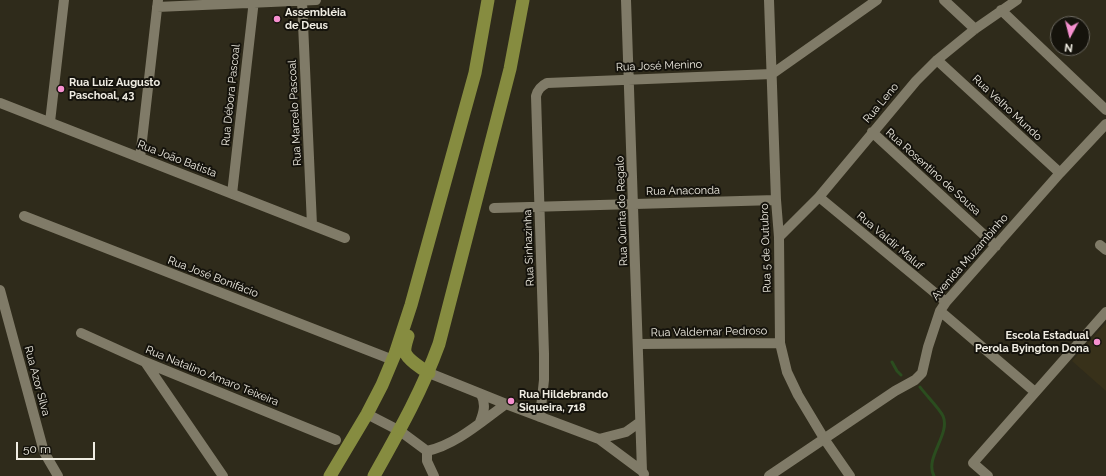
<!DOCTYPE html>
<meta charset="utf-8">
<style>
body{margin:0}
#map{position:relative;width:1106px;height:476px;overflow:hidden;background:#2f2b1b;font-family:Raleway,sans-serif}
canvas{display:block}
.north{position:absolute;left:1050px;top:16px;width:40px;height:40px;box-sizing:border-box;background:#15130c;border:1px solid #6d6a62;border-radius:50%;rotate:187deg;font-size:11px;font-weight:700;line-height:16px;text-align:center;color:#f0ede3}
.north::after{content:'';display:block;margin:auto;width:14px;height:18px;background:#f690cf;clip-path:polygon(50% 0,100% 100%,50% 72%,0 100%)}
.scale{position:absolute;left:16px;top:442px;width:79px;height:18px;box-sizing:border-box;border:2px solid #f0ede3;border-top:0;padding-left:5px;font-size:12px;line-height:14px;white-space:nowrap;color:#f0ede3;-webkit-text-stroke:3px #15130c;paint-order:stroke}
</style>
<div id="map">
<canvas width="1106" height="476"></canvas>
<div class="north">N</div>
<div class="scale">50 m</div>
</div>
<script>
const ctx = document.querySelector('canvas').getContext('2d');
ctx.lineJoin = 'round';
function paint(path, color) { ctx.fillStyle = color; ctx.fill(path, 'evenodd'); }
function trace(path, color, width, dash) { ctx.strokeStyle = color; ctx.lineWidth = width; ctx.lineCap = dash ? 'butt' : 'round'; ctx.setLineDash(dash || []); ctx.stroke(path); }
function label(font, color, halo, rows, align = 'center') {
  ctx.font = font + ' Raleway,sans-serif'; ctx.lineWidth = 4; ctx.setLineDash([]); ctx.textBaseline = 'middle'; ctx.strokeStyle = halo; ctx.fillStyle = color; for (const [text, x, y, turn = 0] of rows) {
    ctx.save(); ctx.translate(x, y); ctx.rotate((+turn || 0) * Math.PI / 180); ctx.textAlign = isNaN(turn) ? turn : align; if (halo) ctx.strokeText(text, 0, 0); ctx.fillText(text, 0, 0); ctx.restore();
  }
}
const built = new Path2D(`
 M1106 323V391L1072 361Z`);
const stream = new Path2D(`
 M892 362 897 371 901 375
 M920 387C925 394 940 409 943 416 951 434 924 458 934 476`);
const minor = new Path2D(`
 M626 0 642 471
 M769 0 776 200 779 237 780 343 787 372 798 395 825 440 850 476
 M944 0 975 29
 M302 1 312 225
 M157 7 316 0
 M1001 10 1106 110
 M937 60 1060 173
 M0 103 345 238
 M50 122 64 0
 M872 132 996 246
 M140 158 158 0
 M232 194 254 0
 M819 197 946 302
 M494 208 776 200
 M24 216 393 360
 M779 237 819 197 916 81 937 60 975 29 1017 0
 M1100 245 1106 250
 M0 290 44 452 58 476
 M940 311 1035 392
 M81 333 145 362 336 440
 M638 344 780 343
 M145 362 223 476
 M429 373 506 404 599 439 642 471 644 474
 M367 414 400 431 427 451C456 445 482 421 506 404
 M540 417 544 380V354L536 96C538 89 541 86 547 83L772 74 877 0
 M480 422C484 412 486 404 481 394
 M599 439 626 432 640 422
 M427 451V461L434 476
 M769 476 895 391 915 380 922 373 928 347 940 311 946 302 1060 173 1106 124
 M988 476 973 463 1106 312`);
const major = new Path2D(`
 M408 336C407 340 404 347 405 352 407 359 422 369 429 373
 M330 476 367 414 382 385 395 354 411 305 475 73 488 0
 M374 476C398 433 422 391 439 344L510 69 523 0`);
const markers = [
 [277,19,4,"#f690cf"],
 [61,89,4,"#f690cf"],
 [1097,342,4,"#f690cf"],
 [511,401,4,"#f690cf"]
];
const poiNames = [
 ["Assembléia",285,13],
 ["de Deus",285,26],
 ["Rua Luiz Augusto",69,83],
 ["Paschoal, 43",69,96],
 ["Escola Estadual",1089,336,"right"],
 ["Perola Byington Dona",1089,349,"right"],
 ["Rua Hildebrando",519,395],
 ["Siqueira, 718",519,408]
];
const streetNames = [
 ["Rua José Menino",659,66,-2],
 ["Rua Débora Pascoal",231,95,-84],
 ["Rua Leno",881,103,-50],
 ["Rua Velho Mundo",1007,108,43],
 ["Rua Marcelo Pascoal",295,113,-93],
 ["Rua João Batista",177,159,21],
 ["Rua Rosentino de Sousa",933,172,42],
 ["Rua Anaconda",683,191,-1],
 ["Rua Quinta do Regalo",622,211,-92],
 ["Rua Valdir Maluf",890,241,40],
 ["Rua Sinhazinha",529,248,-92],
 ["Rua 5 de Outubro",766,248,-92],
 ["Avenida Muzambinho",970,257,-49],
 ["Rua José Bonifácio",213,277,21],
 ["Rua Valdemar Pedroso",709,332,-1],
 ["Rua Natalino Amaro Teixeira",212,376,22],
 ["Rua Azor Silva",37,381,75]
];
paint(built, '#38311a');
trace(stream, '#2b4d1f', 3);
trace(minor, '#807b68', 10);
trace(major, '#868c40', 13);
for (const [x, y, r, color] of markers) { const dot = new Path2D(); dot.arc(x, y, r, 0, 2 * Math.PI); ctx.fillStyle = color; ctx.fill(dot); trace(dot, '#15130c', 1.5); }
label('bold 11px', '#f0ede3', '#15130c', poiNames, 'left');
label('11px', '#f0ede3', '#15130c', streetNames);
</script>
